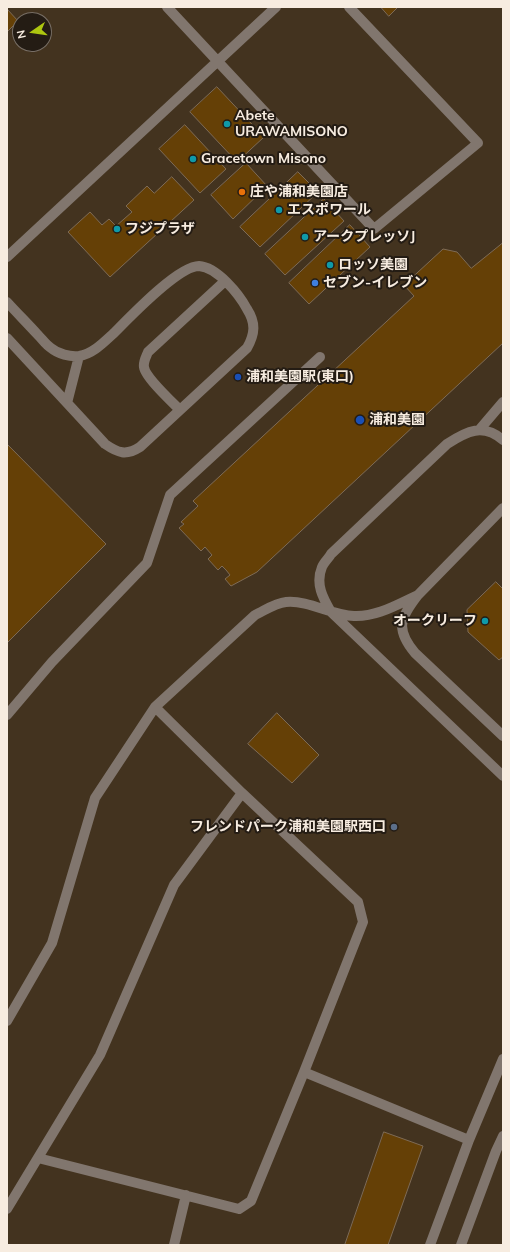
<!DOCTYPE html>
<meta charset="utf-8">
<style>
body{margin:0}
#map{position:relative;width:510px;height:1252px;overflow:hidden;background:#43331f;font-family:Mulish,sans-serif}
canvas{display:block}
.frame{position:absolute;inset:0;border:8px solid #f7ece0;pointer-events:none}
.north{position:absolute;left:12px;top:12px;width:40px;height:40px;box-sizing:border-box;background:#241c14;border:1px solid #786f66;border-radius:50%;rotate:257deg;font-size:11px;font-weight:700;line-height:16px;text-align:center;color:#f7ece0}
.north::after{content:'';display:block;margin:auto;width:14px;height:18px;background:#adc610;clip-path:polygon(50% 0,100% 100%,50% 72%,0 100%)}
</style>
<div id="map">
<canvas width="510" height="1252"></canvas>
<div class="frame"></div>
<div class="north">N</div>
</div>
<script>
const ctx = document.querySelector('canvas').getContext('2d');
ctx.lineJoin = 'round';
function paint(path, color) { ctx.fillStyle = color; ctx.fill(path, 'evenodd'); }
function trace(path, color, width, dash) { ctx.strokeStyle = color; ctx.lineWidth = width; ctx.lineCap = dash ? 'butt' : 'round'; ctx.setLineDash(dash || []); ctx.stroke(path); }
function label(font, color, halo, rows, align = 'center') {
  ctx.font = font + ' Mulish,"Noto Sans JP",sans-serif'; ctx.lineWidth = 4; ctx.setLineDash([]); ctx.textBaseline = 'middle'; ctx.strokeStyle = halo; ctx.fillStyle = color; for (const [text, x, y, turn = 0] of rows) {
    ctx.save(); ctx.translate(x, y); ctx.rotate((+turn || 0) * Math.PI / 180); ctx.textAlign = isNaN(turn) ? turn : align; if (halo) ctx.strokeText(text, 0, 0); ctx.fillText(text, 0, 0); ctx.restore();
  }
}
const building = new Path2D(`
 M381 7H398L389 16Z
 M7 9 18 21 7 32Z
 M217 87 264 137 237 162 190 112Z
 M185 125 226 169 200 193 159 149Z
 M246 163 267 186 233 219 211 195Z
 M298 172 318 192 260 247 240 227Z
 M172 177 194 200 110 277 68 232 90 212 102 225 109 219 116 226 132 212 126 206 147 186 154 193Z
 M324 199 344 221 285 275 265 254Z
 M350 225 370 247 309 304 289 283Z
 M503 243V343L257 572 231 586 225 579 230 575 226 570 222 566 218 570 208 559 212 555 205 547 201 551 179 528 184 524 181 522 198 506 193 501 414 296 404 285 443 249 457 252 471 268Z
 M7 444 106 544 7 643Z
 M496 582 503 589V657L499 660 468 632 467 610Z
 M277 713 319 755 292 783 248 744Z
 M384 1132 423 1146 388 1245H345Z`);
const minor = new Path2D(`
 M167 7 374 229 478 143 349 7
 M7 257 276 7
 M7 302C17 313 28 324 38 335 42 339 46 345 51 348 58 354 70 357 79 356 93 354 104 342 114 333 130 317 178 266 199 266 217 267 239 294 247 309 256 323 255 334 247 348L140 447C126 456 118 453 105 444L7 338
 M67 403 79 356
 M180 410C172 402 145 377 144 367 143 362 146 357 148 352L225 281
 M480 429 503 402
 M503 440C483 423 467 431 447 444L331 554C329 558 324 562 322 567 315 584 323 598 331 612L503 776
 M503 508 418 595C400 618 395 629 415 653L503 736
 M7 715 52 662 147 563 170 495 320 357
 M7 1021 52 943 95 798 155 707 255 615C264 611 275 603 286 602 309 600 331 615 354 616 377 617 398 604 418 595
 M304 1072 469 1140
 M38 1158 239 1209 251 1201 304 1072 363 922 358 902 242 793 155 707
 M7 1209 100 1055 174 885 242 793
 M174 1245 186 1195
 M430 1245 469 1140 503 1059
 M461 1245 496 1151 503 1136`);
const markers = [
 [227,124,4,"#0f9aa8"],
 [193,159,4,"#0f9aa8"],
 [242,192,4,"#e8710a"],
 [279,210,4,"#0f9aa8"],
 [117,229,4,"#0f9aa8"],
 [305,237,4,"#0f9aa8"],
 [330,265,4,"#0f9aa8"],
 [315,283,4,"#3f7fe0"],
 [238,377,4,"#1a4fb4"],
 [360,420,5,"#1a4fb4"],
 [485,621,4,"#0f9aa8"],
 [394,827,4,"#5c6f8a"]
];
const poiNames = [
 ["Abete",235,116],
 ["URAWAMISONO",235,132],
 ["Gracetown Misono",201,159],
 ["庄や浦和美園店",250,192],
 ["エスポワール",287,210],
 ["フジプラザ",125,229],
 ["アークプレッソJ",313,237],
 ["ロッソ美園",338,265],
 ["セブン-イレブン",323,283],
 ["浦和美園駅(東口)",246,377],
 ["浦和美園",369,420],
 ["オークリーフ",477,621,"right"],
 ["フレンドパーク浦和美園駅西口",386,827,"right"]
];
paint(building, '#654006');
trace(building, '#7e6b56', 1);
trace(minor, '#81766e', 10);
for (const [x, y, r, color] of markers) { const dot = new Path2D(); dot.arc(x, y, r, 0, 2 * Math.PI); ctx.fillStyle = color; ctx.fill(dot); trace(dot, '#241c14', 1.5); }
label('bold 14px', '#f7ece0', '#241c14', poiNames, 'left');
</script>
